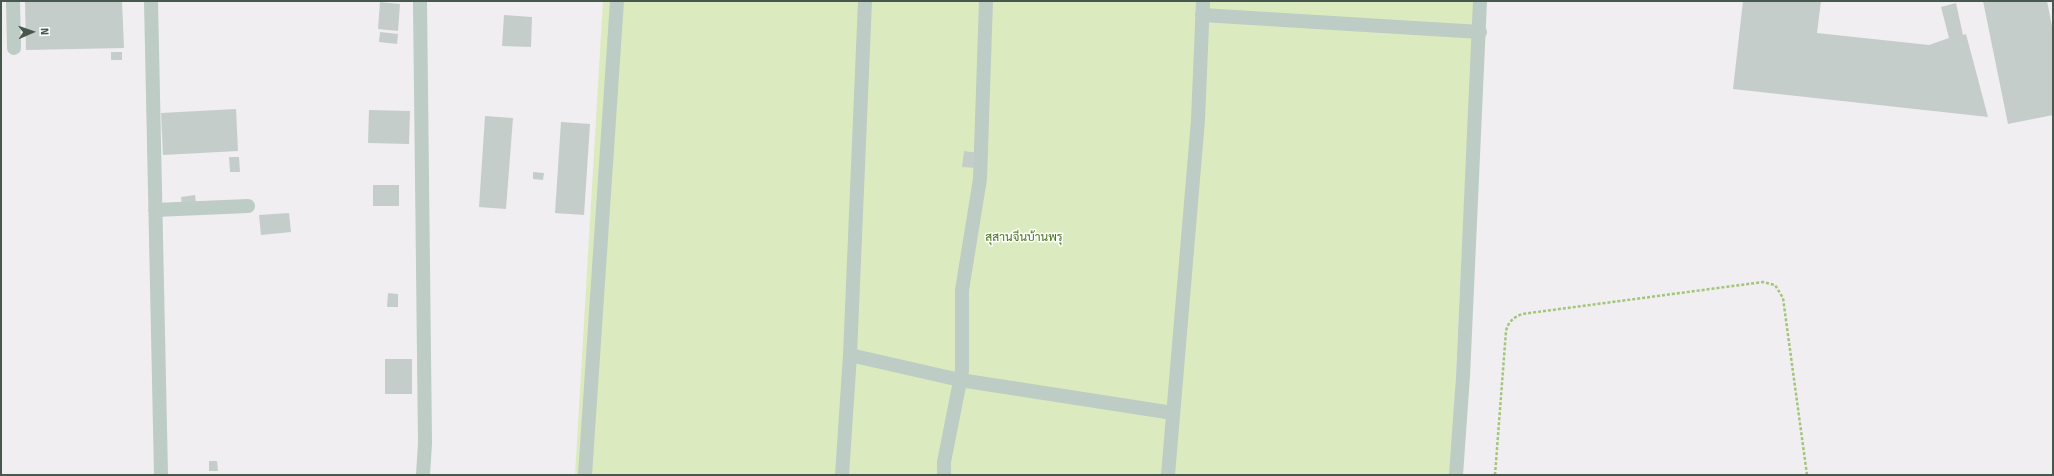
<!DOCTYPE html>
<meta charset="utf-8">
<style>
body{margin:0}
#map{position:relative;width:2054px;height:476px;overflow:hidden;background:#f0eef0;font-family:"Fira Sans",sans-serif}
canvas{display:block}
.frame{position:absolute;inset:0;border:2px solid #47594f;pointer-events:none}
.north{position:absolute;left:12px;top:12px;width:40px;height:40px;-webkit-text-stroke:3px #fff;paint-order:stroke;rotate:88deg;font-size:11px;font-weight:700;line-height:16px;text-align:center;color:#47594f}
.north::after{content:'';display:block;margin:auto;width:14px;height:18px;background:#47594f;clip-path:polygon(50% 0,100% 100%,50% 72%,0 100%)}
</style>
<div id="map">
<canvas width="2054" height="476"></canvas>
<div class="frame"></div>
<div class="north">N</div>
</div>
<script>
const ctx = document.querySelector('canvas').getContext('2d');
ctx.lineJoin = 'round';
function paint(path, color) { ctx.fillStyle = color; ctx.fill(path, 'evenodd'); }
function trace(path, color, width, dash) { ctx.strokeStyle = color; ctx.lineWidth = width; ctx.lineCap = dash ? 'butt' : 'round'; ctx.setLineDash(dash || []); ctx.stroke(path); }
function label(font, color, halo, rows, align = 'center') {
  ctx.font = font + ' "Fira Sans",Sarabun,sans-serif'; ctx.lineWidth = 3; ctx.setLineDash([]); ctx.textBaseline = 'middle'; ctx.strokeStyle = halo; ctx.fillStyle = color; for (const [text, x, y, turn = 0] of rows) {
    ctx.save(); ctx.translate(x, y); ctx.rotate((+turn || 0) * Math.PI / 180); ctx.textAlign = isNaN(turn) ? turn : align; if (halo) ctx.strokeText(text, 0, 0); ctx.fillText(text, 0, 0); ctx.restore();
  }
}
const green = new Path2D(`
 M603 1H1474L1451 475H575Z`);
const building = new Path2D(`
 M25 1H122L124 48 26 50Z
 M1743 1H1821L1817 33 1929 45 1949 38 1941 7 1956 3 1963 35 1966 34 1988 117 1733 89Z
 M1983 1H2047L2053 31V115L2008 124Z
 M380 2 400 4 398 31 378 29Z
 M504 15 532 17 531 47 502 46Z
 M380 32 398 34 397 44 379 42Z
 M111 52H122V60H111Z
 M236 109 238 151 163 155 161 113Z
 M369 110 410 111 409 144 368 143Z
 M485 116 513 118 506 209 479 207Z
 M561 122 590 124 584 215 555 213Z
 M964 151 979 153 976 168 962 167Z
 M229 157H239L240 172H230Z
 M533 172 544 173 543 180 533 179Z
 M373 185H399V206H373Z
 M195 195 196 204 182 206 181 197Z
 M289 213 291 232 261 235 259 215Z
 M388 293 398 294V307H387Z
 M385 359H412V394H385Z
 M209 461H217L218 471H209Z`);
const path = new Path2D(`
 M1495 475 1506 331C1508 322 1514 317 1522 314L1763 282 1775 285 1783 298 1807 475`);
const minor = new Path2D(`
 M13 1 14 48
 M151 1 161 475
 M420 1 425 443 423 475
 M1202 15 1480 32
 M155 210 248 206
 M850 355 960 380 1173 413
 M585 475 617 1
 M842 475 850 355 865 1
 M944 475V462L962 371V290L980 179 986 1
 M1168 475 1198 120 1203 1
 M1456 475 1463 376 1480 1`);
const parkNames = [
 ["สุสานจีนบ้านพรุ",1024,238]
];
paint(green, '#dbebbf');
paint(building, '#c5cdca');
trace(path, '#a1c67a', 2.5, [3, 2]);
trace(minor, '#bdccc4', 14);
label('12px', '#4c751e', '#fff', parkNames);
</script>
